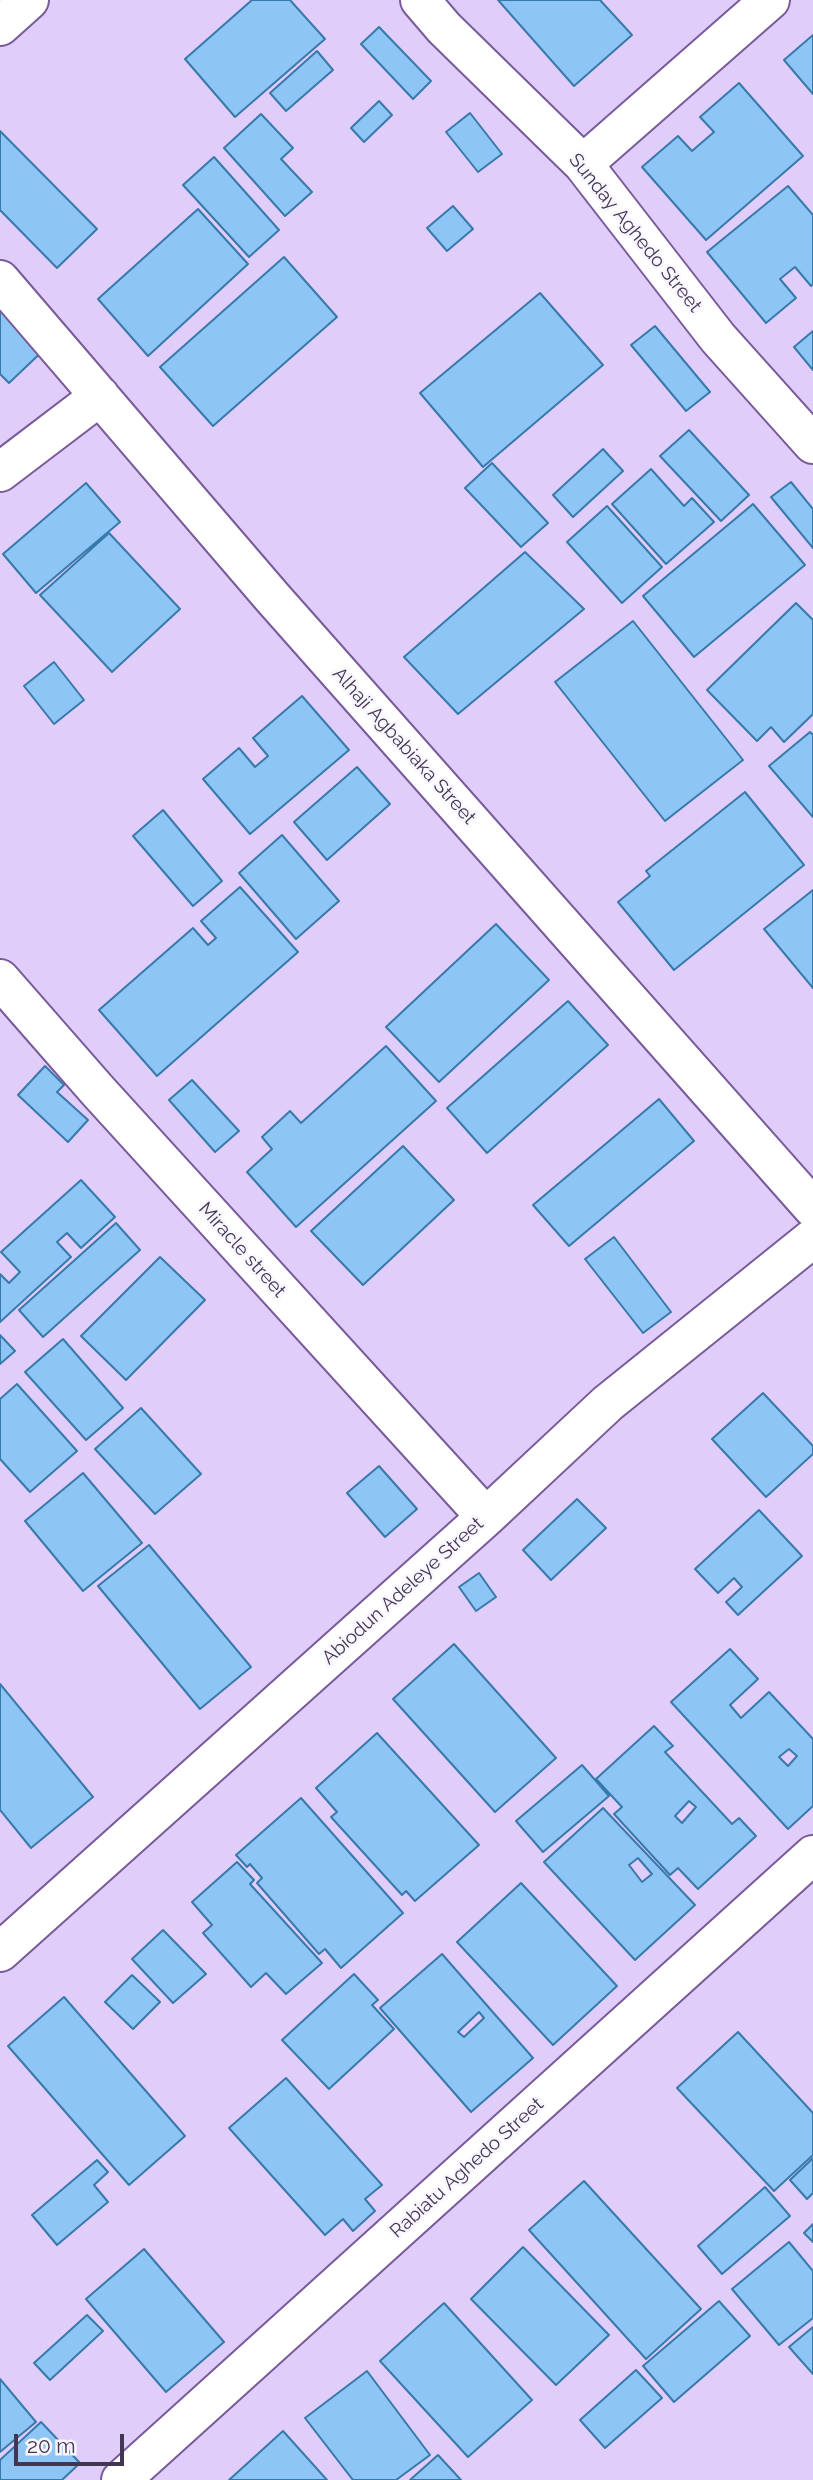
<!DOCTYPE html>
<style>
body{margin:0}
#map{position:relative;width:813px;height:2480px;overflow:hidden;background:#e0cdf9;font-family:Raleway,sans-serif}
canvas{display:block}
.scale{position:absolute;left:14px;top:2434px;width:110px;height:32px;box-sizing:border-box;border:4px solid #433653;border-top:0;padding-left:9px;font-size:21px;line-height:24px;white-space:nowrap;color:#433653;-webkit-text-stroke:5px #f9f6fe;paint-order:stroke}
</style>
<div id="map">
<canvas width="813" height="2480"></canvas>
<div class="scale">20 m</div>
</div>
<script>
const ctx = document.querySelector('canvas').getContext('2d');
ctx.lineJoin = 'round';
function paint(path, color) { ctx.fillStyle = color; ctx.fill(path, 'evenodd'); }
function trace(path, color, width, dash) { ctx.strokeStyle = color; ctx.lineWidth = width; ctx.lineCap = dash ? 'butt' : 'round'; ctx.setLineDash(dash || []); ctx.stroke(path); }
function label(font, color, halo, rows, align = 'center') {
  ctx.font = font + ' Raleway,sans-serif'; ctx.lineWidth = 5; ctx.setLineDash([]); ctx.textBaseline = 'middle'; ctx.strokeStyle = halo; ctx.fillStyle = color; for (const [text, x, y, turn = 0] of rows) {
    ctx.save(); ctx.translate(x, y); ctx.rotate((+turn || 0) * Math.PI / 180); ctx.textAlign = isNaN(turn) ? turn : align; if (halo) ctx.strokeText(text, 0, 0); ctx.fillText(text, 0, 0); ctx.restore();
  }
}
const building = new Path2D(`
 M252 0H290L325 39 235 117 185 59Z
 M498 0H600L632 35 574 86Z
 M379 27 431 81 413 99 361 44Z
 M813 35V94L784 60Z
 M317 51 333 70 286 111 270 93Z
 M739 83 803 156 706 240 642 167 678 136 692 151 714 132 700 117Z
 M379 101 392 115 364 142 351 128Z
 M470 113 502 154 478 172 446 132Z
 M261 114 293 148 281 159 312 192 285 216 224 148Z
 M0 131 97 229 57 268 0 210Z
 M214 157 279 230 249 257 183 185Z
 M788 186 813 215V284L811 286 795 267 780 279 796 298 766 323 707 252Z
 M453 206 473 229 447 251 427 228Z
 M198 209 248 264 148 356 98 299Z
 M284 257 337 317 213 426 160 367Z
 M540 293 603 365 483 467 420 393Z
 M0 299 49 345 9 383 0 374Z
 M655 326 710 392 686 411 631 345Z
 M813 331V370L794 347Z
 M689 430 749 495 721 521 660 456Z
 M603 449 623 471 573 517 553 495Z
 M492 463 548 523 521 547 465 488Z
 M651 469 684 506 692 498 714 522 666 564 612 504Z
 M791 482 813 509V548L771 497Z
 M86 483 120 522 36 593 3 554Z
 M753 504 805 565 694 657 643 596Z
 M607 506 662 567 622 603 567 542Z
 M109 533 180 609 112 672 40 595Z
 M525 552 584 609 458 714 404 657Z
 M796 603 813 620V714L784 742 771 727 757 741 707 690Z
 M633 621 743 760 665 821 555 682Z
 M54 662 84 700 54 724 24 686Z
 M302 696 349 750 250 834 203 779 239 748 255 767 268 756 253 738Z
 M810 732 813 735V817L769 766Z
 M357 767 390 804 327 860 294 822Z
 M745 792 804 865 674 970 618 902 650 876 646 871Z
 M163 810 222 881 193 906 133 836Z
 M282 835 339 901 296 939 239 873Z
 M240 887 298 952 157 1076 99 1010 193 928 208 945 216 938 201 921Z
 M813 890V988L764 929Z
 M496 924 549 980 439 1082 386 1027Z
 M568 1001 608 1045 487 1153 447 1108Z
 M386 1046 436 1101 296 1227 247 1172 272 1149 262 1137 290 1111 301 1123Z
 M45 1066 64 1085 57 1092 88 1120 68 1142 18 1095Z
 M192 1080 239 1131 215 1152 169 1100Z
 M659 1099 694 1141 569 1246 533 1205Z
 M403 1146 454 1200 363 1285 311 1231Z
 M81 1180 115 1217 81 1248 67 1233 57 1242 71 1257 0 1322V1274L9 1283 20 1272 1 1252Z
 M116 1223 140 1250 43 1337 19 1310Z
 M614 1237 671 1312 643 1333 585 1259Z
 M160 1257 205 1300 126 1380 81 1336Z
 M0 1335 15 1351 0 1364Z
 M63 1339 123 1408 86 1440 25 1372Z
 M17 1384 77 1451 30 1492 0 1459V1399Z
 M763 1393 813 1446V1454L766 1497 712 1439Z
 M141 1408 201 1474 155 1514 95 1449Z
 M379 1466 417 1509 385 1537 347 1493Z
 M83 1473 142 1543 83 1591 25 1521Z
 M577 1499 606 1528 551 1580 523 1550Z
 M759 1510 802 1556 738 1615 726 1602 742 1587 734 1578 718 1593 695 1569Z
 M149 1545 251 1667 200 1709 98 1586Z
 M479 1573 496 1597 476 1611 459 1587Z
 M454 1644 556 1758 495 1812 393 1699Z
 M730 1649 758 1679 730 1705 741 1718 769 1692 813 1739V1806L788 1829 671 1702ZM789 1749 797 1756 788 1766 779 1757Z
 M0 1684 93 1797 31 1848 0 1810Z
 M654 1726 673 1746 665 1752 732 1824 739 1818 756 1836 698 1889 678 1868 670 1875 614 1814 622 1807 596 1779ZM689 1801 696 1807 682 1823 675 1816Z
 M377 1733 479 1845 415 1901 406 1891 402 1895 331 1817 337 1812 316 1788Z
 M582 1765 609 1796 543 1852 516 1821Z
 M301 1798 403 1913 341 1968 325 1949 319 1954 257 1883 262 1878 250 1864 247 1867 236 1855Z
 M603 1808 695 1905 635 1960 544 1862ZM638 1858 652 1874 642 1882 629 1865Z
 M237 1862 254 1880 250 1884 322 1963 286 1994 266 1973 251 1987 203 1933 212 1925 192 1902Z
 M521 1883 617 1986 553 2045 457 1942Z
 M163 1930 206 1974 173 2003 132 1959Z
 M442 1954 533 2058 471 2112 380 2008ZM479 2012 484 2018 464 2037 458 2032Z
 M354 1974 378 2000 372 2005 394 2029 329 2089 282 2040Z
 M132 1975 160 2002 133 2029 105 2002Z
 M64 1997 185 2136 129 2185 8 2046Z
 M738 2032 813 2113V2155L774 2191 677 2088Z
 M286 2078 382 2185 365 2199 375 2211 353 2231 343 2219 325 2235 229 2128Z
 M813 2158V2193L807 2199 790 2180Z
 M97 2160 108 2172 94 2185 108 2202 57 2245 32 2215Z
 M584 2181 701 2309 646 2359 529 2230Z
 M765 2187 790 2216 722 2274 698 2246Z
 M813 2224V2242L804 2233Z
 M789 2242 813 2271V2318L779 2345 732 2289Z
 M523 2247 609 2335 556 2385 471 2299Z
 M144 2249 224 2342 166 2392 86 2299Z
 M719 2301 750 2336 674 2402 643 2366Z
 M444 2303 532 2400 468 2457 380 2361Z
 M87 2315 103 2331 50 2380 34 2363Z
 M813 2327V2374L789 2347Z
 M636 2370 662 2398 605 2448 580 2420Z
 M367 2371 430 2455 396 2480H353L305 2418Z
 M0 2379 36 2422 0 2452Z
 M41 2422 80 2463 62 2480H0V2460Z
 M283 2431 327 2480H229Z
 M438 2455 461 2480H410Z`);
const minor = new Path2D(`
 M420 0 444 28 583 164 718 338 813 444
 M583 164 770 0
 M0 280 272 597 813 1208
 M0 472 100 396
 M0 979 98 1091 486 1517
 M0 1952 486 1517 608 1403 813 1238
 M121 2480 813 1855`);
const major = new Path2D(`
 M0 26 29 0`);
const streetNames = [
 ["Sunday Aghedo Street",635,233,51],
 ["Alhaji Agbabiaka Street",404,746,48],
 ["Miracle street",242,1250,48],
 ["Abiodun Adeleye Street",403,1591,-42],
 ["Rabiatu Aghedo Street",467,2168,-42]
];
paint(building, '#8dc5f5');
trace(building, '#3879ab', 2);
trace(minor, '#795a9a', 42);
trace(major, '#795a9a', 42);
trace(minor, '#fff', 38);
trace(major, '#fff', 38);
label('19px', '#433653', '#f9f6fe', streetNames);
</script>
